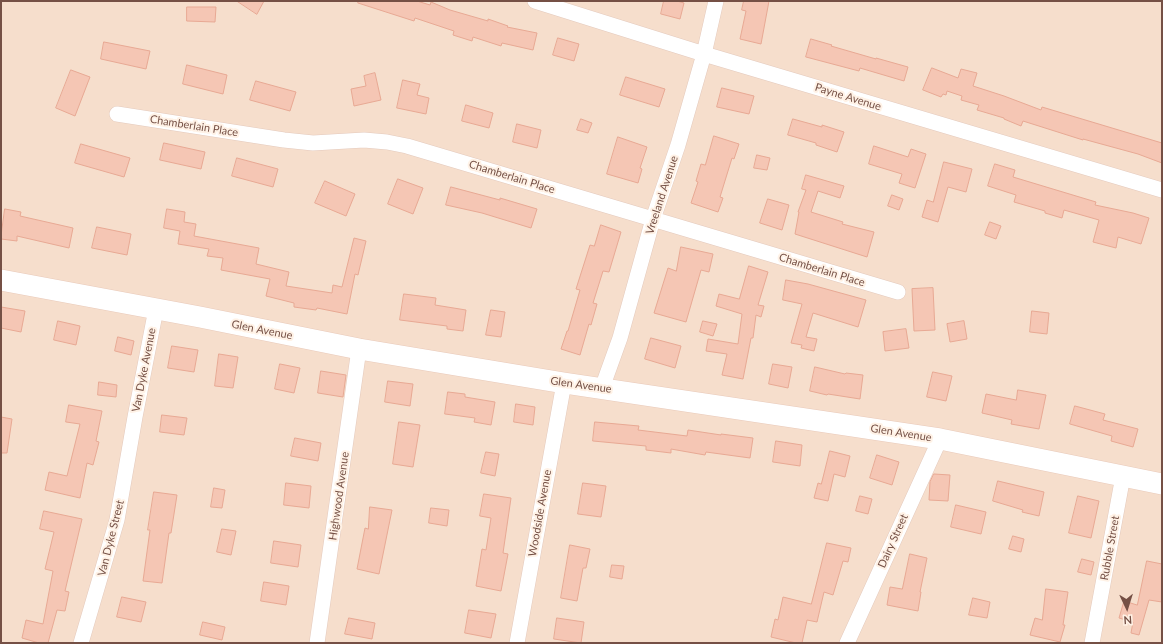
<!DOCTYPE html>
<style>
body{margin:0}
#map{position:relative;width:1163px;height:644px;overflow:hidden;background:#feedde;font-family:Lato,sans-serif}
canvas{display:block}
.frame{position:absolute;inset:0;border:2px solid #755045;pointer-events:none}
.north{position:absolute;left:1107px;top:588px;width:40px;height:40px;-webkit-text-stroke:3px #fff2e6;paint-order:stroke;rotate:176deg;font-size:11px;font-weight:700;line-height:16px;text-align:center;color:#755045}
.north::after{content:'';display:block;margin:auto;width:14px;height:18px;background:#755045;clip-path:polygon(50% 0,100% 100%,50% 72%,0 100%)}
</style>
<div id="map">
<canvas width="1163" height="644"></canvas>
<div class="frame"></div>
<div class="north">N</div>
</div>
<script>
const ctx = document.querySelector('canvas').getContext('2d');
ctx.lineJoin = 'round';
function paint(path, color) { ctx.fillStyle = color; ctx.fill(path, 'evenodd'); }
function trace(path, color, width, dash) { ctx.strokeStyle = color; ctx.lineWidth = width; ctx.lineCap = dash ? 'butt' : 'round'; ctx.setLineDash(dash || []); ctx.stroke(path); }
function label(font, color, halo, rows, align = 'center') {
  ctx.font = font + ' Lato,sans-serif'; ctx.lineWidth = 4; ctx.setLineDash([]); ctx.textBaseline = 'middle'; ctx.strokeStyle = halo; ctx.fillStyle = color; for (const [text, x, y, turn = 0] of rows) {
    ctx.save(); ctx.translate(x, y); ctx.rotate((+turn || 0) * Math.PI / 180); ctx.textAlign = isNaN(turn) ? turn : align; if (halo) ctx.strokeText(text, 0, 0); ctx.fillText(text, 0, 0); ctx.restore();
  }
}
const residential = new Path2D(`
 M1 1H1162V643H1Z`);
const building = new Path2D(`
 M237 1H264L257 14Z
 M359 1H417L430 5 431 2 450 10 488 21V19L508 26 507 27 537 33 533 50 502 43 501 46 473 37 472 41 453 35 454 31 415 18 414 21 358 3Z
 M664 1H677L684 3 680 19 661 14Z
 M744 1H769L761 44 740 39 746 11 742 10Z
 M187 7H216L215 22 187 21Z
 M558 38 579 44 574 61 553 55Z
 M811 39 832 45 831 46 876 59V58L908 67 904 81 860 68 859 71 806 57Z
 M104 42 150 51 146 69 101 59Z
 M187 65 227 75 223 94 183 84Z
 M932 68 958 78 961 69 977 73 973 86 1004 96 1041 110 1042 107 1162 143V163L1138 154 1083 139V140L1023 121 1021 126 1004 119V118L977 110 979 105 961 100 962 96 947 91 946 95 943 94 941 97 923 90Z
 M71 70 90 77 75 116 56 108Z
 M375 73 381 100 354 106 351 89 366 86 364 76Z
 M626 77 665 89 659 107 620 95Z
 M403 80 420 84 417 95 429 98 426 114 397 108Z
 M256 81 296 92 290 111 250 100Z
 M722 88 754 96 749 114 717 107Z
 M466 105 493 113 489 128 462 121Z
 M581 119 592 123 588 133 577 130Z
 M793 119 822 127V125L844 132 837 152 816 145V143L788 135Z
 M517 124 541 130 537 148 513 142Z
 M714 136 739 144 734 159 732 158 720 197 723 198 718 212 691 203 698 182 696 181 701 164 705 165Z
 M618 137 647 147 640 168 642 169 638 183 607 174Z
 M164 143 205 152 201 169 160 160Z
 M81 144 130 158 124 177 75 163Z
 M874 146 908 157 911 149 926 154 915 188 899 183 902 174 869 164Z
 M757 155 770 158 767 170 754 168Z
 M237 158 278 169 273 187 232 176Z
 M944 162 972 169 966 192 948 187 938 222 922 217 927 200 933 202Z
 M995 164 1015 170 1013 177 1096 202 1095 205 1133 213 1149 218 1141 244 1118 237 1116 248 1093 242 1099 220 1064 210 1062 218 1045 213V211L1014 202 1016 195 988 186Z
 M806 175 844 186 840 198 818 191 811 212 843 222 842 224 874 232 867 257 795 234 799 212H798L806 190 802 189Z
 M398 179 423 188 413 214 388 204Z
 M325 181 355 194 346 216 315 203Z
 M451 187 500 200V198L537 209 531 228 482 213 446 205Z
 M892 195 903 199 899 210 888 206Z
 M768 199 789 205 782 230 760 223Z
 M5 209 21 212 20 216 73 228 69 248 17 236V241L1 239Z
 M167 209 185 212 184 222 196 224 194 236 259 248 256 264 289 272 286 286 332 293 333 285 342 287 354 238 366 241 358 275 355 274 347 314 317 308 316 310 294 307V303L266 296 270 279 221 270 223 258 207 256 209 249 178 244 180 231 164 228Z
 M990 222 1001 226 996 239 985 235Z
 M601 225 621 232 609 272 603 271 593 303 597 304 591 325 589 324 580 355 561 349 567 331H568L580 290 576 289 590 245 594 246Z
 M97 227 131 234 127 255 92 248Z
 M681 247 713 254 709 272 701 270 686 322 654 313 668 268 676 271Z
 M749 266 768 272 758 305 764 306 761 317 756 315 753 338H751L743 379 722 375 727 354 706 351 708 339 738 344 742 314 716 306 719 294 739 299Z
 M786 280 808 284 866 300 858 327 813 313 806 337 817 339 814 351 801 348 802 345 791 343 802 304 783 300Z
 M933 288 935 330 914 331 912 289Z
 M404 294 436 298 435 305 466 310 463 331 447 329V326L400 320Z
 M1 307 25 311 21 332 1 328Z
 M491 310 505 312 501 337 486 335Z
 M1032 311 1049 313 1047 334 1030 332Z
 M58 321 80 326 76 345 54 340Z
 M703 321 717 324 713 336 700 332Z
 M964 321 967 339 950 342 947 324Z
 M906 329 909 348 885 351 883 332Z
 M118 337 134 341 131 355 115 351Z
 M651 338 681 346 675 368 645 359Z
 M172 346 198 350 194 372 168 368Z
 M219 354 238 357 233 388 215 386Z
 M280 364 300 368 294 393 275 389Z
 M773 364 792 367 788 388 769 384Z
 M815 367 845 374 846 373 863 375 860 399 828 394 827 395 810 391Z
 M321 371 346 375 343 397 318 393Z
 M933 372 952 376 946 401 927 397Z
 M388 381 413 384 410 406 385 402Z
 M99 382 117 385 116 397 98 395Z
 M1018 390 1046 395 1039 429 1011 424 1012 420 982 413 986 394 1016 400Z
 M448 392 465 394V397L495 402 491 425 474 422 475 418 445 414Z
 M516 404 535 407 533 425 514 422Z
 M69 405 102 411 96 441 99 442 93 465 87 463 80 498 45 490 49 472 67 476 80 424 66 422Z
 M1075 406 1105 414 1103 420 1138 429 1133 447 1111 441 1112 436 1070 424Z
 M162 415 187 418 184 435 160 432Z
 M1 417 12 419 7 453H1Z
 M399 422 420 425 413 467 393 464Z
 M595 422 639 426 638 430 687 436 688 430 721 435V434L753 438 750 458 706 452 705 455 671 449V453L646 450V446L593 441Z
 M295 438 321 443 318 461 291 456Z
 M776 441 802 445 800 466 773 462Z
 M830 451 850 456 845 477 834 474 828 501 814 498 818 483 821 484Z
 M486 452 499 454 495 476 481 473Z
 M877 455 899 462 892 485 870 478Z
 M934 474 950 475 948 501 929 500 930 482Z
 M998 481 1044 492 1039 516 1022 512 1023 510 993 501Z
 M286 483 311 486 309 508 284 505Z
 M583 483 606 486 601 517 578 514Z
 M214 488 225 490 222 508 211 507Z
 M154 492 177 495 171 533H169L162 583 143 581 150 530H148Z
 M484 494 511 498 503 553 508 554 501 591 476 586 482 549 486 550 491 518 480 516Z
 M860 496 872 499 868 514 856 511Z
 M1078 496 1099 501 1091 538 1069 533Z
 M956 505 986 512 981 534 951 527Z
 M370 507 392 510 379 574 357 569 365 528 368 529Z
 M431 508 449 510 447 526 429 523Z
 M44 511 82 519 65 591 69 592 65 611 57 610 48 643H39L22 638 26 620 43 624 53 571 45 569 54 532 40 529Z
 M222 529 236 531 231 555 217 552Z
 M1013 536 1024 539 1021 552 1009 549Z
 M274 541 301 545 298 567 271 563Z
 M827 543 851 548 848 562 843 561 833 595 824 592 817 622 807 620 802 643H796L771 637 775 619 778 620 783 597 811 604Z
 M570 545 590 549 586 568H583L577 601 561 598Z
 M910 554 927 558 920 592H921L918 611 887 605 890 587 902 589Z
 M1082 559 1094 562 1091 575 1078 572Z
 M1147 561 1162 564V602L1149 600 1139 635 1131 633 1133 622 1119 618 1124 601 1137 605Z
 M612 565 624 566 622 579 610 577Z
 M264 582 289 586 286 605 261 601Z
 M1046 589 1068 592 1063 625H1065L1060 642 1030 635 1035 618 1042 620Z
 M122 597 146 602 141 622 117 617Z
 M973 598 990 602 987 618 969 615Z
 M469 610 496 614 491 638 465 633Z
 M349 618 375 623 372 639 345 634Z
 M557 618 584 622 581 643 554 639Z
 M203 622 225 627 222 640 200 635Z`);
const street = new Path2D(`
 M535 1 704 54 1162 190
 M117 114 284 140 313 143 364 140 387 142 407 146 898 292
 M602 388 620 338 653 219 678 145 704 54 716 1
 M81 643 117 520 135 417 156 309
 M317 643 359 349
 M517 643 564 383
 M847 643 940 439
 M1092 643 1123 476`);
const secondary = new Path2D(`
 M1 280 200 317 359 349 564 383 940 439 1162 484`);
const streetNames = [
 ["Payne Avenue",848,97,17],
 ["Chamberlain Place",194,126,9],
 ["Chamberlain Place",512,177,17],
 ["Vreeland Avenue",662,195,-72],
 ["Chamberlain Place",822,270,17],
 ["Glen Avenue",262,330,11],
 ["Van Dyke Avenue",144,370,-79],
 ["Glen Avenue",581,385,8],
 ["Glen Avenue",901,433,9],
 ["Highwood Avenue",339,496,-82],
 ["Woodside Avenue",540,513,-80],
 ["Van Dyke Street",111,538,-76],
 ["Dairy Street",893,541,-66],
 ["Rubble Street",1110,548,-80]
];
paint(residential, '#f6decc');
paint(building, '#f5c6b4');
trace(building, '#e8a994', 1);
trace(street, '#e4cabd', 16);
trace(secondary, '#e9caba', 22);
trace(street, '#fff', 15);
trace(secondary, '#fff', 21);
label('11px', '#755045', '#fff2e6', streetNames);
</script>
